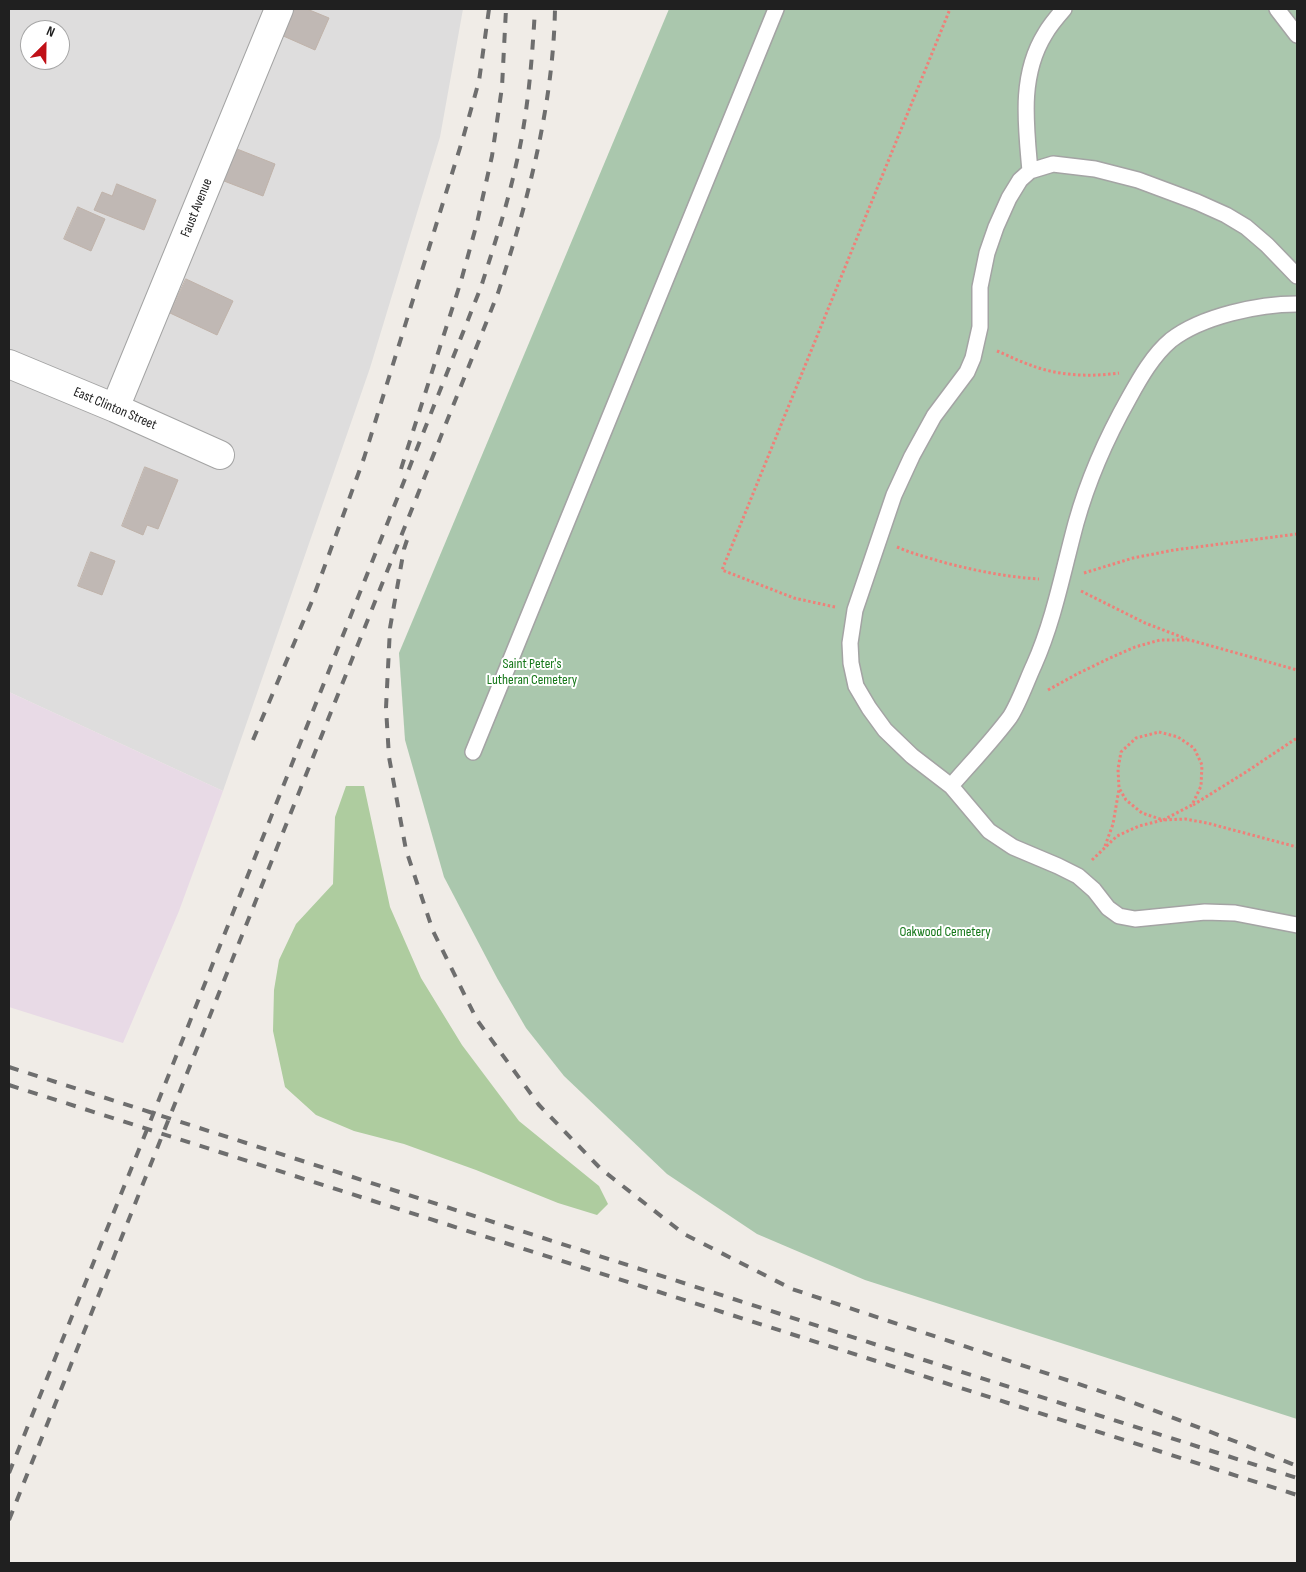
<!DOCTYPE html>
<style>
body{margin:0}
#map{position:relative;width:1306px;height:1572px;overflow:hidden;background:#f0ece7;font-family:"Sofia Sans Condensed",sans-serif}
canvas{display:block}
.frame{position:absolute;inset:0;border:10px solid #202020;pointer-events:none}
.north{position:absolute;left:20px;top:20px;width:50px;height:50px;box-sizing:border-box;background:#fff;border:1px solid #a6a6a6;border-radius:50%;rotate:23deg;font-size:14px;font-weight:700;line-height:20px;text-align:center;color:#202020}
.north::after{content:'';display:block;margin:auto;width:18px;height:22px;background:#c01017;clip-path:polygon(50% 0,100% 100%,50% 72%,0 100%)}
</style>
<div id="map">
<canvas width="1306" height="1572"></canvas>
<div class="frame"></div>
<div class="north">N</div>
</div>
<script>
const ctx = document.querySelector('canvas').getContext('2d');
ctx.lineJoin = 'round';
function paint(path, color) { ctx.fillStyle = color; ctx.fill(path, 'evenodd'); }
function trace(path, color, width, dash) { ctx.strokeStyle = color; ctx.lineWidth = width; ctx.lineCap = dash ? 'butt' : 'round'; ctx.setLineDash(dash || []); ctx.stroke(path); }
function label(font, color, halo, rows, align = 'center') {
  ctx.font = font + ' "Sofia Sans Condensed",sans-serif'; ctx.lineWidth = 4; ctx.setLineDash([]); ctx.textBaseline = 'middle'; ctx.strokeStyle = halo; ctx.fillStyle = color; for (const [text, x, y, turn = 0] of rows) {
    ctx.save(); ctx.translate(x, y); ctx.rotate((+turn || 0) * Math.PI / 180); ctx.textAlign = isNaN(turn) ? turn : align; if (halo) ctx.strokeText(text, 0, 0); ctx.fillText(text, 0, 0); ctx.restore();
  }
}
const residential = new Path2D(`
 M9 9H463L440 137 370 368 223 791 9 692ZM30 30H60V60H30Z`);
const industrial = new Path2D(`
 M9 692 223 791 179 911 123 1043 9 1007Z`);
const forest = new Path2D(`
 M346 786H364L390 907 421 978 462 1045 519 1121 599 1186 608 1204 597 1215 558 1203 476 1170 404 1144 354 1131 316 1115 285 1087 273 1031 274 990 279 960 296 924 333 884 335 817Z`);
const cemetery = new Path2D(`
 M669 9H1297V1419L865 1280 757 1234 667 1174 564 1076 526 1028 497 978 444 877 405 740 399 653Z`);
const building = new Path2D(`
 M282 9H307L329 18 315 50 272 31Z
 M237 149 275 164 263 196 224 181Z
 M117 184 156 200 144 230 94 210 102 192 112 196Z
 M78 207 105 219 91 251 64 239Z
 M186 279 233 301 217 335 170 313Z
 M145 467 178 480 158 529 147 525 143 535 122 526Z
 M91 552 115 561 102 595 78 586Z`);
const path = new Path2D(`
 M997 351C1009 356 1021 362 1033 366 1060 376 1091 377 1119 373
 M897 547C913 554 929 558 946 563 977 571 1007 577 1039 579
 M1084 573 1133 558 1174 550 1297 534
 M1081 591 1145 623 1187 639
 M835 607 794 598 722 570 950 9
 M1048 690 1077 674 1110 658 1135 647 1160 640H1190L1297 670
 M1159 732 1178 737 1194 748 1202 765 1201 786 1192 805 1163 820 1142 813 1126 800 1119 788 1118 769 1121 752 1136 738Z
 M1193 805 1246 772 1297 738
 M1105 846 1113 824 1119 789
 M1092 860 1117 836 1139 826 1163 820 1185 819 1207 823 1297 847`);
const service = new Path2D(`
 M1277 9 1297 35
 M1030 171C1026 125 1019 76 1045 34 1050 25 1057 17 1064 9
 M1297 276 1267 245 1246 227 1226 215 1197 202 1138 180 1095 169 1053 164 1030 171 1020 180 1009 198 996 227 987 253 980 287V327L973 358 967 372 934 416 912 456 894 495 855 610 850 643 851 663 856 686 869 708 885 730 912 756 951 786 989 831 1013 847 1058 866 1078 876 1094 890 1108 908 1119 916 1135 919 1205 912 1235 913 1297 925
 M473 752 776 9
 M951 786C971 763 992 741 1010 717 1019 703 1027 680 1034 665 1054 620 1063 571 1076 523 1088 480 1107 437 1129 398 1140 378 1153 355 1171 340 1202 316 1259 304 1297 304`);
const minor = new Path2D(`
 M9 364 115 408 220 455
 M115 408 279 9`);
const rail = new Path2D(`
 M401 469 461 281 477 223 492 156 502 87 506 9
 M407 540 404 549 390 628 386 708 389 757 406 850 433 931 477 1020 539 1105 601 1169 684 1234 792 1289 1121 1398 1237 1442 1297 1466
 M253 740 312 601 364 458 463 138 479 81 489 9
 M9 1067 921 1359 1297 1478
 M9 1085 1297 1495
 M9 1473 154 1112 481 287C494 246 507 206 516 165 528 114 532 61 535 9
 M9 1520 498 293C528 201 553 106 555 9`);
const streetNames = [
 ["Faust Avenue",197,208,-68],
 ["East Clinton Street",115,409,23]
];
const parkNames = [
 ["Saint Peter's",532,664],
 ["Lutheran Cemetery",532,680],
 ["Oakwood Cemetery",945,932]
];
paint(residential, '#dedddd');
paint(industrial, '#e8dae6');
paint(forest, '#aecc9f');
paint(cemetery, '#aac7ad');
paint(building, '#c0b8b4');
trace(building, '#c0b3aa', 1);
trace(service, '#a4a4a4', 18);
trace(minor, '#a4a4a4', 30);
trace(path, '#ef8079', 3, [2.5, 2.5]);
trace(service, '#fff', 15);
trace(minor, '#fff', 28);
trace(rail, '#6e6e6e', 4, [10, 10]);
label('14px', '#202020', '#fff', streetNames);
label('14px', '#157719', '#fff', parkNames);
</script>
